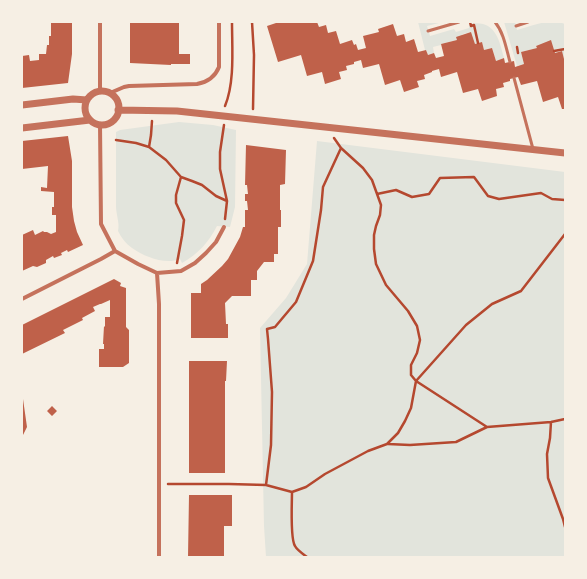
<!DOCTYPE html>
<style>
body{margin:0}
#map{position:relative;width:587px;height:579px;overflow:hidden;background:#f6efe4;font-family:Raleway,sans-serif}
canvas{display:block}
.frame{position:absolute;inset:0;border:23px solid #f6efe4;pointer-events:none}
</style>
<div id="map">
<canvas width="587" height="579"></canvas>
<div class="frame"></div>
</div>
<script>
const ctx = document.querySelector('canvas').getContext('2d');
ctx.lineJoin = 'round';
function paint(path, color) { ctx.fillStyle = color; ctx.fill(path, 'evenodd'); }
function trace(path, color, width, dash) { ctx.strokeStyle = color; ctx.lineWidth = width; ctx.lineCap = dash ? 'butt' : 'round'; ctx.setLineDash(dash || []); ctx.stroke(path); }
const green = new Path2D(`
 M418 22H443L427 26 430 36 454 29 456 32 469 28V24C495 19 499 39 504 58L496 61 492 48 484 50 482 42 475 44 471 32 463 34 457 40 441 44V45L433 47 434 53 428 55 426 50H425Z
 M504 22H515L517 30C532 26 550 18 565 24V58L564 59 562 51 555 53 551 41 536 46 537 48 521 52 524 64 517 66Z
 M179 122 213 125 236 130 235 207 230 227 217 226C209 242 198 254 182 263L180 259C165 265 145 257 132 248 126 244 121 237 118 231 120 223 116 215 116 206V132L120 130Z
 M317 141 565 172V557H266L264 526 260 328 286 298 307 264Z`);
const building = new Path2D(`
 M51 22H72V54L68 83 22 88V56L29 55 30 61 39 60V54H46L47 45H49V36H51Z
 M130 22H179V54H190V64H171V65L130 63Z
 M279 22H317L319 27 326 25 328 33 336 31 340 44 352 40 354 45 356 44 358 50 366 48 363 36 379 32 378 29 393 24 397 36 404 34 406 42 414 39 418 52 426 50 428 55 434 53 436 58 444 56 441 44 457 40 456 37 471 32 475 44 482 42 484 50 492 48 496 61 504 58 505 63 514 61 515 67 524 64 521 52 537 48 536 46 551 40 555 53 562 51 564 59 565 58V109H562L558 97 543 102 537 81 521 85 518 77 510 79V81L503 83 504 87 496 89 497 96 482 101 478 89 463 93 457 72 441 77 439 69 432 71V72L424 75 425 79 417 81 419 87 404 92 400 80 385 85 379 64 363 68 361 60 354 62V64L346 66 347 70 339 72 341 79 325 84 322 72 307 76 301 55 278 62 267 26Z
 M68 136 72 161V207L74 221 77 232 83 245 68 252 67 250 61 253 62 255 54 258 53 256 46 260V263L37 267 33 266 22 271V246H23L22 242V235L33 230 35 235 43 231 44 232H47L51 234 56 232V215H52V207H54V192L41 191V187L47 188 48 166 22 169V141Z
 M246 145 286 150 285 184 280 185V210H281V227H278V254H274V262H264L257 271V280H251V296H232L225 303 226 324H228V338H191V293H201V284L207 280 222 266 228 259 240 237 243 227H245V210H248L247 201H245V194H248L247 185H245Z
 M114 279 121 283 120 286 126 288V327L129 330V363L123 367H99V349H104V344H103L104 326 105 327V317H110V300L101 304H100L93 307 95 311 82 318 83 320 63 330 65 333 22 354V325Z
 M189 361H227L226 381H225V473H189Z
 M22 399H23L27 427 22 437Z
 M52 406 57 411 52 416 47 411Z
 M189 495H232V526H224V557H188Z`);
const path = new Path2D(`
 M252 22 254 55 253 109
 M470 22 471 26 474 25 478 43
 M517 47 518 53
 M554 51 565 49
 M225 106C235 82 232 48 232 22
 M224 125 220 152V169L227 201 225 219
 M334 138 341 148 363 168 372 180 381 205 380 215 376 226 374 235V249L376 264 386 285 408 311 417 326 420 340 417 353 411 365V375L416 381 487 427
 M116 140 136 143 149 147 166 160 181 177 192 181 202 185 216 196 227 201
 M149 147 151 135 152 121
 M341 148 323 187 321 210 313 261 296 302 275 327 267 329 268 339 272 392 271 445 266 485 292 492 306 487 325 474 368 451 387 444 398 433 405 421 411 408 416 381 466 325 492 304 521 291 565 234
 M377 194 396 190 412 197 429 194 440 178 474 177 488 196 499 199 541 193 552 199 565 200
 M177 263 182 236 184 220 176 203V195L181 177
 M551 422 550 438 547 454 548 478 563 519 565 527
 M388 444 410 445 456 442 487 427 551 422 565 419
 M168 484H229L266 485
 M292 492C292 502 290 539 295 546 297 550 303 554 307 557`);
const service = new Path2D(`
 M495 22C504 33 506 48 510 62
 M516 26 528 22
 M428 31 459 22
 M514 78 533 149`);
const minor = new Path2D(`
 M100 91V22
 M110 93 124 87 129 86 197 84C208 82 215 77 219 67V22
 M100 124 101 224 115 251 138 264 157 273 181 271 195 263 206 253 216 242 224 227
 M157 273 159 304V557
 M22 299 101 259 115 251`);
const tertiary = new Path2D(`
 M85 108a17 17 0 1 1 34 0a17 17 0 1 1-34 0Z
 M22 105 73 99 87 100
 M118 110 177 111 565 153
 M22 128 90 120`);
paint(green, '#e2e4dc');
paint(building, '#bf614a');
trace(path, '#b5482f', 2.5);
trace(service, '#c5725c', 3);
trace(minor, '#c5725c', 4);
trace(tertiary, '#c5725c', 7);
</script>
